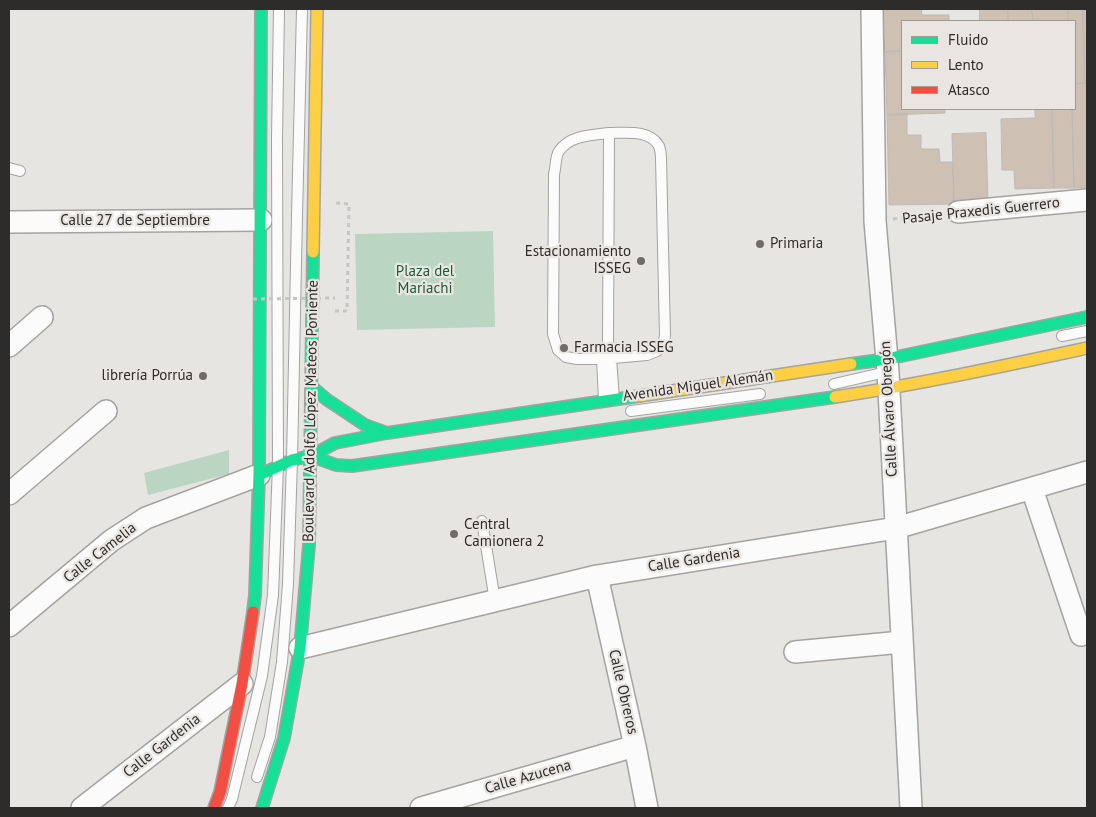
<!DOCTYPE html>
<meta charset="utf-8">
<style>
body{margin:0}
#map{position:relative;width:1096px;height:817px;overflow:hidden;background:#e7e5e2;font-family:"PT Sans",sans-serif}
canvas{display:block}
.frame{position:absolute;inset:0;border:10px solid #2e2c2a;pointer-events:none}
.legend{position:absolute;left:901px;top:20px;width:175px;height:90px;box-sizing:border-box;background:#e9e5e0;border:1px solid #9e9b97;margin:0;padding:6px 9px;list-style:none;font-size:15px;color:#2e2c2a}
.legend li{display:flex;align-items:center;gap:10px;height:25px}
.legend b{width:25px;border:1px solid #9e9b97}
</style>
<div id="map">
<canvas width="1096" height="817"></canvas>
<div class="frame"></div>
<ul class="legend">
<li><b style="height:6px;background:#16e098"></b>Fluido</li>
<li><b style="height:6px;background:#ffcf43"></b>Lento</li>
<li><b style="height:6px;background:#f24e42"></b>Atasco</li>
</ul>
</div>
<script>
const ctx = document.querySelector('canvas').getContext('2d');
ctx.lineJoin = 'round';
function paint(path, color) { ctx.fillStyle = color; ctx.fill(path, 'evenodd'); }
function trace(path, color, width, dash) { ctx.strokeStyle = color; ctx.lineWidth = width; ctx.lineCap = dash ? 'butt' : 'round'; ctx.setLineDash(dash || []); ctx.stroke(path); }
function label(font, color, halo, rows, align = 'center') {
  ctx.font = font + ' "PT Sans",sans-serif'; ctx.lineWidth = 4.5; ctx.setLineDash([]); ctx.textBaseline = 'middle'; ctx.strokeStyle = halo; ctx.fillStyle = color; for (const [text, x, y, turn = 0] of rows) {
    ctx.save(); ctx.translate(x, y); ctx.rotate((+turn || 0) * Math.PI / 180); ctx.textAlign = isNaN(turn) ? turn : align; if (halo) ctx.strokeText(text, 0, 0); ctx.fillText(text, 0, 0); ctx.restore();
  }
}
const green = new Path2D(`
 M493 231 495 327 357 330 355 234Z
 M229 450V474L148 495 144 473Z`);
const building = new Path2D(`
 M884 9H921L922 15H949V21H902V51L885 52Z
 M980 9H1008V21H980Z
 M1008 9H1032L1033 21H1008Z
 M1032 9H1068V21H1033Z
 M1068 9H1083L1085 83 1075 84V21H1068Z
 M1083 9H1087V83H1085Z
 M902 51V109H945V113L887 115 885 52Z
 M1085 83H1087V187L1074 188 1072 109H1075V84Z
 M1035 109H1052L1054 188 1015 189 1014 170H1002L1001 119 1035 118Z
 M1052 109H1072L1074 188H1054Z
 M907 114V135H921V149H939L940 162H953L954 204 889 205 887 115Z
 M986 133 988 203 954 204 952 134Z`);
const path = new Path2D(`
 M893 219 939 214
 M335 311H347L349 204 336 203`);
const lane = new Path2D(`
 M609 133C625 133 650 129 659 146 660 149 661 155 661 158L665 336 663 344 657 351 647 355 602 359H577L566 357 558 350 553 334 554 174C556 168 555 157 559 151 570 135 592 135 609 133Z
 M609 133 608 342 611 358 614 399
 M9 168 20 171
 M1062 336 1087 331
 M834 384 886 372
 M604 400 602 359 604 353
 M631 411 760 394
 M482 521 495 601
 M257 777 270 737 282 662 288 584 292 460 297 215 302 9
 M228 808 232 799 262 676 273 595 278 466 277 139 279 9`);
const street = new Path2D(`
 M872 9 875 221 888 372 911 808
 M958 212 1087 200
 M9 222 261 220
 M9 346 42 317
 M1032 489 1081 635
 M9 494 106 411
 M597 576 635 746 647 808
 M9 626 112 540 146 518 259 475
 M300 648 597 576 896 528 1087 472
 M795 652 902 642
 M82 808 242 684
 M421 808 635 746`);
const fast = new Path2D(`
 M851 364 887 359 1087 317
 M311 386 326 399 365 425 387 433
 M311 456 336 465 352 466 835 397
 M259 475 292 460 311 456 335 443 387 433 639 396
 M253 612 255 595 259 475 261 9
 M262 808 284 738 300 648 309 545 313 252`);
const slow = new Path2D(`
 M313 252 317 9
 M639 396 851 364
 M835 397C920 384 1003 366 1087 348`);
const jam = new Path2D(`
 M214 808 220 792 242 684 253 612`);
const pathBridge = new Path2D(`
 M253 299 335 298`);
const markers = [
 [760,244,5,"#6f6d6a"],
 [641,261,5,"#6f6d6a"],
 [564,348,5,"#6f6d6a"],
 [203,376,5,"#6f6d6a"],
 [454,534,5,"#6f6d6a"]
];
const streetNames = [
 ["Pasaje Praxedis Guerrero",981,211,-6],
 ["Calle 27 de Septiembre",135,221],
 ["Avenida Miguel Alemán",698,386,-8],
 ["Calle Álvaro Obregón",889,409,-93],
 ["Boulevard Adolfo López Mateos Poniente",311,411,-89],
 ["Calle Camelia",100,553,-38],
 ["Calle Gardenia",694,560,-9],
 ["Calle Obreros",623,692,77],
 ["Calle Gardenia",162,746,-38],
 ["Calle Azucena",528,777,-16]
];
const poiNames = [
 ["Primaria",770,244],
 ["Estacionamiento",631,252,"right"],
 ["ISSEG",631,269,"right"],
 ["Farmacia ISSEG",574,348],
 ["librería Porrúa",193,376,"right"],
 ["Central",464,525],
 ["Camionera 2",464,542]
];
const parkNames = [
 ["Plaza del",425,272],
 ["Mariachi",425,289]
];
paint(green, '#bad6c2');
paint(building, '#cec1b3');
trace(building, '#bcbab8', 1);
trace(lane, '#a4a3a1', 12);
trace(street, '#a4a3a1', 24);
trace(fast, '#a4a3a1', 14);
trace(slow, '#a4a3a1', 14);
trace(jam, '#a4a3a1', 14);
trace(path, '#c5c5c3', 3, [4, 4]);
trace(lane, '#fbfbfb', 10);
trace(street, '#fbfbfb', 21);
trace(fast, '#16e098', 11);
trace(slow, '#ffcf43', 11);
trace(jam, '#f24e42', 11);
trace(pathBridge, '#c5c5c3', 3, [4, 4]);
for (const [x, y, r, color] of markers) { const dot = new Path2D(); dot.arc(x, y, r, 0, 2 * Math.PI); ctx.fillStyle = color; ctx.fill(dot); trace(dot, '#e9e5e0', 2); }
label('15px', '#2e2c2a', '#e9e5e0', streetNames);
label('15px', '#2e2c2a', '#e9e5e0', poiNames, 'left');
label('15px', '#1c5b39', '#e9e5e0', parkNames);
</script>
